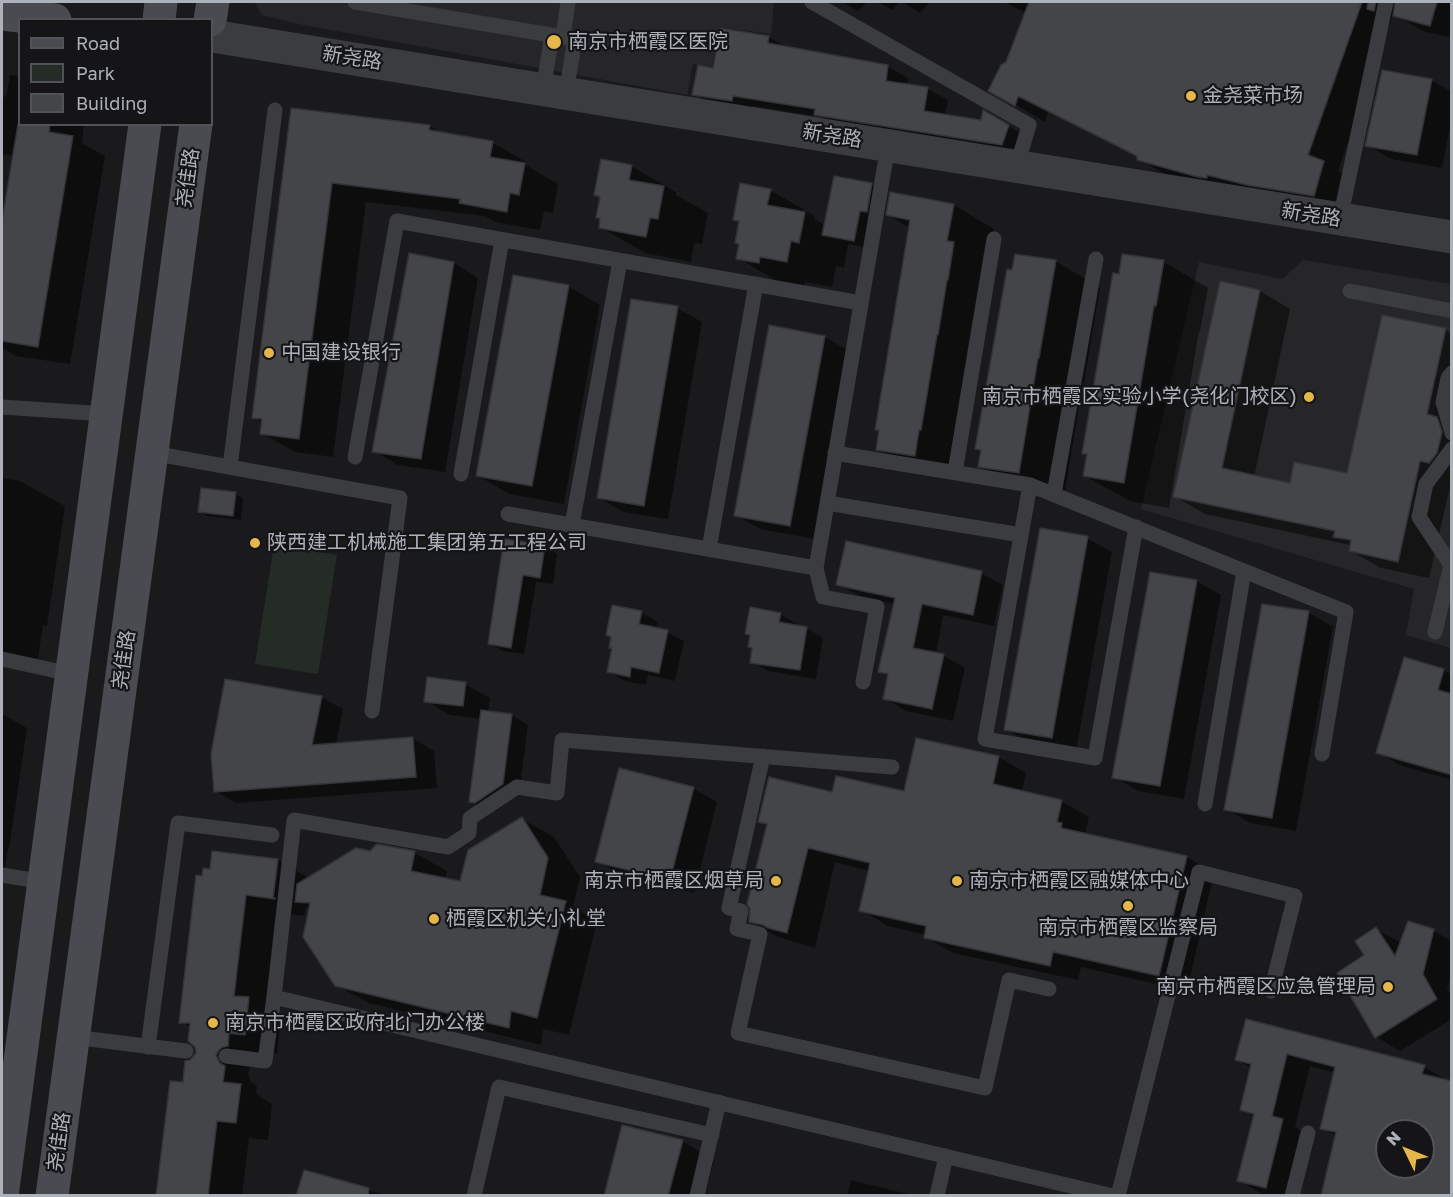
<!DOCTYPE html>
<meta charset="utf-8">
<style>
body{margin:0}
#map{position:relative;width:1453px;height:1197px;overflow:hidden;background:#1a1a1c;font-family:"Golos Text",sans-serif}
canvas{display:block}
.frame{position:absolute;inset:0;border:3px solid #adb1ba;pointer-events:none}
.legend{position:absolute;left:18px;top:18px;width:195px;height:108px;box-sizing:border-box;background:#151517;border:2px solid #525358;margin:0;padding:8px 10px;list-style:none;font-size:18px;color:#adb1ba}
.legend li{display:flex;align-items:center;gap:12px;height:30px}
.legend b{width:30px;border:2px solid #525358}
.north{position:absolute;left:1375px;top:1119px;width:60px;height:60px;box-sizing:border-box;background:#151517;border:2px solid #525358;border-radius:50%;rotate:313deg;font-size:16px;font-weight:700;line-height:24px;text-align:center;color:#adb1ba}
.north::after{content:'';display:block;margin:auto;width:21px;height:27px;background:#e5b649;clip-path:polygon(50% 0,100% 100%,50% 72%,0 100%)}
</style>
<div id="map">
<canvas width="1453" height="1197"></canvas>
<div class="frame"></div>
<ul class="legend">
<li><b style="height:8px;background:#494b50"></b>Road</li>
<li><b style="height:16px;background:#242c25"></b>Park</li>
<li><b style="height:16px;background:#444549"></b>Building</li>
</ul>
<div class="north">N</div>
</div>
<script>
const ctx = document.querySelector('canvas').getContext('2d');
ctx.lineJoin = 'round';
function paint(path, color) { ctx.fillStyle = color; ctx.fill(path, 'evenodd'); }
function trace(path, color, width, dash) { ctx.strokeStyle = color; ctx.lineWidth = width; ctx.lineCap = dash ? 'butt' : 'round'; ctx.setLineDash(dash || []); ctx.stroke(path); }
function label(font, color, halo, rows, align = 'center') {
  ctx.font = font + ' "Golos Text","Noto Sans SC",sans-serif'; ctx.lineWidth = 4.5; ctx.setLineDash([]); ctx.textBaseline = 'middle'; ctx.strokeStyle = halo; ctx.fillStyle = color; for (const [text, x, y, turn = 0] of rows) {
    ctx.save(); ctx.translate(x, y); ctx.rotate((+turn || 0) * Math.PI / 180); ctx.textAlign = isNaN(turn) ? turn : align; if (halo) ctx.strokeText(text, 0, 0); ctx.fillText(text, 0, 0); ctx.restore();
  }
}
const built = new Path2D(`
 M254 2H774L771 34 719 27 712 66 693 64 687 95 303 25 262 15Z
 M1303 260 1451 284V648L1406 635 1414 589 1141 509 1199 262 1282 279Z`);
const green = new Path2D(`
 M274 545 337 555 318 674 255 664Z`);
const shadow = new Path2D(`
 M842 2H867L858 11Z
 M878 2H900L892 10Z
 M902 2H930L920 13Z
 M1004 2H1392L1397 4 1338 171 1353 180 1344 212 1169 177 1139 159V157L1048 112 1045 122 990 90 1008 63 1026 13Z
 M1402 2H1452V38L1423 31 1398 17Z
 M721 29 769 37 789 49 887 66 908 78 907 85 928 89 948 100 945 116 982 122 984 112 1029 138 1023 156 836 126 822 117 753 106 752 112 714 106 694 94 714 69Z
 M10 75 20 76V124H84L82 143 105 156 70 364 16 356 2 348V230L14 156 2 154V96L6 97Z
 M1431 80 1452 92V116L1442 168 1391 159 1367 145Z
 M292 110 430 126 442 134 493 143 526 162V165L558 184 553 213 544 211 540 230 495 222 485 216 366 202 333 457 295 452 261 433 263 423 253 417Z
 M631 166 676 192V195L708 213 702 244 694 243 691 262 645 253 600 227 602 219 598 217 601 198 596 195Z
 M871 184 885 192 868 248 848 244 844 268 836 266 832 287 805 282 804 288 782 284 738 258 740 245V222L735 219 770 190 815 216 814 219 826 225Z
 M954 205 994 229 956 479 918 473 877 449 880 431 877 429 910 228 888 215Z
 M1055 261 1100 287 1084 383 1083 382 1064 498 1024 492 980 466 982 451 977 448 1013 272Z
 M1164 262 1208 288 1200 331H1199L1169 508 1130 501 1085 476 1089 456 1084 453 1120 276Z
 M454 263 478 278 445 472 398 465 374 451Z
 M568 286 600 305 564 504 510 494 478 476Z
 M1260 291 1290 309 1254 477 1291 485 1348 475 1445 330 1452 333V478L1429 578 1381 568 1351 551 1350 545 1205 514 1174 496Z
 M677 308 702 322 668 519 623 512 598 497Z
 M825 337 849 351 814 539 760 529 736 515Z
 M2 478 20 481 65 506 47 626 43 625 37 666 2 660Z
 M236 494 243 498 241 520 207 516 199 511Z
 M1087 538 1112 552 1076 751 1030 743 1006 729Z
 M505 541 544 546 557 554 553 584 536 582 524 654 502 651 489 643Z
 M981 573 1003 585 994 626 943 615 936 654 943 655 965 668 953 721 906 711 884 698 889 677 880 672 895 604 860 596 838 584Z
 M1196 581 1221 595 1184 799 1138 791 1114 777Z
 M641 612 658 622 656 629 667 632 684 641 675 681 648 675 646 685 625 681 609 672 614 649 612 637Z
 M1308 612 1333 627 1296 831 1250 823 1226 809Z
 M780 614 797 624 796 627 807 628 823 638 816 679 768 671 752 662 754 649 751 636 747 634Z
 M1405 659 1444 670 1452 675V780L1402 766 1378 752Z
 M465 684 490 698 488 712 512 715 528 725 519 794 487 811 470 801 481 719 450 715 426 701Z
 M321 697 343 709 336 744 412 738 434 751 437 788 236 803 215 791Z
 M2 714 27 728 9 849 8 848 2 885Z
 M999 757 1026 773 1022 792 1061 801 1089 817 1085 834 1187 857 1214 873 1187 991 1081 967 1078 980 953 953 925 937 926 935 888 926 861 910 869 871 835 862 815 948 778 937 750 921 768 826 760 821 834 794 905 793Z
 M693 788 717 802 694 893 621 875 597 861Z
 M522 819 554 837 580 877 573 907 597 921 569 1035 543 1029 541 1045 369 1003 336 985 310 909 306 907 305 916 278 913 267 1009 281 1017 277 1053 261 1051 255 1064 250 1068 248 1074 251 1082 257 1086 256 1094 272 1104 268 1140 249 1138 242 1196H158L184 1084 191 1061 197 1053 191 1027 181 1022 204 877 211 870 213 853 278 860 309 878 371 853 378 846 415 853 447 871 445 880 461 883Z
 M1409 923 1434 931 1452 941V971L1447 989 1452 997V1019L1400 1051 1376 1037 1366 956 1376 929 1401 943Z
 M1247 1021 1424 1067 1447 1080 1452 1196H1322L1336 1136 1322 1128 1335 1073 1310 1066 1295 1127 1305 1133 1290 1196H1270L1262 1194 1239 1180 1254 1117 1241 1109 1251 1068 1237 1060ZM1387 1131H1423V1167H1387Z
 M682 1141 714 1160 705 1196H605Z
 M305 1172 389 1196H298Z
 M851 1180 908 1194 911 1196H847Z`);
const building = new Path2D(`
 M1029 2H1362L1308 155 1324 161 1314 196 1247 185 1207 175V178L1198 177 1137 160V156L1018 96 1015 106 988 91 1001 65 1006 62Z
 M1368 2H1376L1374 11 1367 9Z
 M1395 2H1437L1430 26 1393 16Z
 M720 28 769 36 768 43 888 65 886 81 928 87 924 111 981 120 983 110 1009 125 1002 145 814 115 815 109 733 96 732 101 692 95 698 65 713 68Z
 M1382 70 1432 79 1417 155 1365 146Z
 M291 108 430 125 429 130 493 141 490 157 525 163 519 195 510 193 507 212 459 203 460 199 332 183 299 439 260 434 262 419 252 418Z
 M18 124H50L49 132 73 136 38 347 2 341V221Z
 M601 159 632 165 629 180 664 186 658 219 650 218 646 237 599 228 600 218H596L600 197 594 195Z
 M834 176 872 183 867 212 860 211 854 241 822 235Z
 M740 183 771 189 767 205 805 212 799 243 791 241 787 262 760 257 759 263 736 259 739 244 735 243 739 221 733 220Z
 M890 192 954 204 947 241 954 242 948 280H947L938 335H937L921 430H919L915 456 876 450 879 430H875L910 220 886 215Z
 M409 253 454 262 421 459 372 452Z
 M1015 254 1056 260 1039 358H1038L1019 473 978 467 981 450 975 449 1007 269 1012 270Z
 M1122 254 1164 260 1156 306H1154L1124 483 1083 476 1087 454H1082L1113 273 1119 274Z
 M513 275 569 285 532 486 476 476Z
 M1220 281 1260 290 1222 468 1290 483 1294 462 1347 473 1382 315 1446 328 1427 414 1437 417 1442 432 1437 453 1429 463 1420 461 1398 562 1349 551 1351 540 1333 537 1335 531 1173 497Z
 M631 299 678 306 644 506 597 498Z
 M769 325 825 336 790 526 734 516Z
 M201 488 236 492 233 516 198 512Z
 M1040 528 1088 536 1052 738 1004 730Z
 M504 539 545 545 540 578 523 575 511 648 488 644Z
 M846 541 982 571 973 615 922 604 913 648 944 654 932 709 883 699 888 674 878 672 895 598 836 585Z
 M1150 572 1197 580 1160 786 1112 778Z
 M1262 604 1309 611 1272 818 1224 810Z
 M612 605 642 611 639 624 668 630 659 673 631 667 630 677 607 672 612 648H609L611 637 606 635Z
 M750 607 781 613 779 622 807 627 800 670 750 663 752 648 748 647 750 635 745 634Z
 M1404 657 1444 669 1438 690 1452 694V775L1376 753Z
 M427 677 466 682 463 706 424 702Z
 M225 679 322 696 312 745 413 737 416 777 214 792 211 754Z
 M481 710 512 714 503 784 475 803 469 802Z
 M916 738 999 756 993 784 1062 800 1057 822 1062 823 1061 828 1187 856 1159 976 1053 952 1050 966 924 938 926 926 859 911 870 863 808 848 787 933 768 928 763 925 749 922 750 909 747 904 767 824 758 822 769 777 832 792 836 776 904 791Z
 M619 768 694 787 670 880 595 862Z
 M522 817 548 858 540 895 566 901 537 1018 511 1011 509 1028 335 986 303 937 310 903 295 902 297 884 356 848 370 851 377 844 415 851 411 871 460 881 468 850Z
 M212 851 278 859 273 899 275 898V899L246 895 234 996 249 997 245 1035 229 1033 228 1046 223 1047 219 1050 216 1055 220 1063 225 1066 223 1082 241 1084 236 1123 217 1121 208 1196H156L170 1081 183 1082 185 1061 190 1060 196 1053 195 1047 188 1041 190 1023H179L196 875 202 876 203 868 210 869Z
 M1408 921 1434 929 1423 974 1437 999 1375 1038 1337 973 1364 955 1355 941 1376 927 1395 956Z
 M1246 1019 1425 1065 1422 1074 1452 1081V1196H1321L1336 1132 1320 1129 1335 1067 1287 1054 1272 1116 1283 1119 1266 1188 1237 1181 1254 1114 1240 1110 1251 1064 1235 1060ZM1387 1131H1423V1167H1387Z
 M622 1125 683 1140 668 1196H604Z
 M304 1170 369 1188 368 1196H296Z`);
const service = new Path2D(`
 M355 2 575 39 566 93
 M812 2 1029 125 1017 166
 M563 37 568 2
 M543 90 552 35
 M1340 219 1386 2
 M1350 291 1452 311
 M1452 373 1448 378 1443 402 1452 433
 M2 407 106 414
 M152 453 400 498 372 711
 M835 453 1030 485 1346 612 1322 754
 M355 457 397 221 861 303
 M230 467 275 110
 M955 472 994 239
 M461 474 502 240
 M1030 485 985 739 1095 758 1136 527
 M1054 494 1096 259
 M827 503 1021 535
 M508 514 816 568
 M572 525 620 261
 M709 549 756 284
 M1435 632 1451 565 1419 517 1426 484 1452 449
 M2 659 71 674
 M863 682 877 607 823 597 816 568 888 146
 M763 756 729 908 741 911 737 929 760 934 738 1033 985 1088 1009 980 1049 989
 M1205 804 1244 571
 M2 875 44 882
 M274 997 294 820 448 847 469 833 470 818 517 787 557 793 562 740 892 767
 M73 1037 186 1051
 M148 1047 178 823 272 835
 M226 1056 265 1061 274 997 1113 1196
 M474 1196 499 1087 712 1135
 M697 1196 719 1102
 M937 1196 946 1156
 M1118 1196 1199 872 1295 896 1271 991
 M1292 1196 1308 1133`);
const tertiary = new Path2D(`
 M212 36 1452 237`);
const secondary = new Path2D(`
 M2 14 55 20
 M159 20 161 2
 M210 20 213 2
 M2 1196 145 124
 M52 1196 196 124`);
const markers = [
 [554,42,8,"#e5b649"],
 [1191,96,6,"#e5b649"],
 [269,353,6,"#e5b649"],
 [1309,397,6,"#e5b649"],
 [255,543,6,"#e5b649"],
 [776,881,6,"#e5b649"],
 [957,881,6,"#e5b649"],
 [1128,906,6,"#e5b649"],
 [434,919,6,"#e5b649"],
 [1388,987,6,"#e5b649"],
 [213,1023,6,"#e5b649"]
];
const poiNames = [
 ["南京市栖霞区医院",568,42],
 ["金尧菜市场",1203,96],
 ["中国建设银行",281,353],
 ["南京市栖霞区实验小学(尧化门校区)",1297,397,"right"],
 ["陕西建工机械施工集团第五工程公司",267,543],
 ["南京市栖霞区烟草局",764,881,"right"],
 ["南京市栖霞区融媒体中心",969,881],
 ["栖霞区机关小礼堂",446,919],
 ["南京市栖霞区监察局",1128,928,"center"],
 ["南京市栖霞区应急管理局",1376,987,"right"],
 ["南京市栖霞区政府北门办公楼",225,1023]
];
const streetNames = [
 ["新尧路",352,58,9],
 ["新尧路",832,136,9],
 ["尧佳路",188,178,-82],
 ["新尧路",1311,215,9],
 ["尧佳路",124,660,-82],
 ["尧佳路",59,1142,-82]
];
paint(built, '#262629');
paint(green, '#242c25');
paint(shadow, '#0007');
paint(building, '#444549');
trace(building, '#343438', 1.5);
trace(service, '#3b3c40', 15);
trace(tertiary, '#3b3c40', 33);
trace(secondary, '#494b50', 33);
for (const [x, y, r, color] of markers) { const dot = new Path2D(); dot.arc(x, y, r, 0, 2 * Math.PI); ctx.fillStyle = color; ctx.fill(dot); trace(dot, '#151517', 2); }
label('20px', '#adb1ba', '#151517', poiNames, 'left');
label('20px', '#adb1ba', '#151517', streetNames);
</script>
